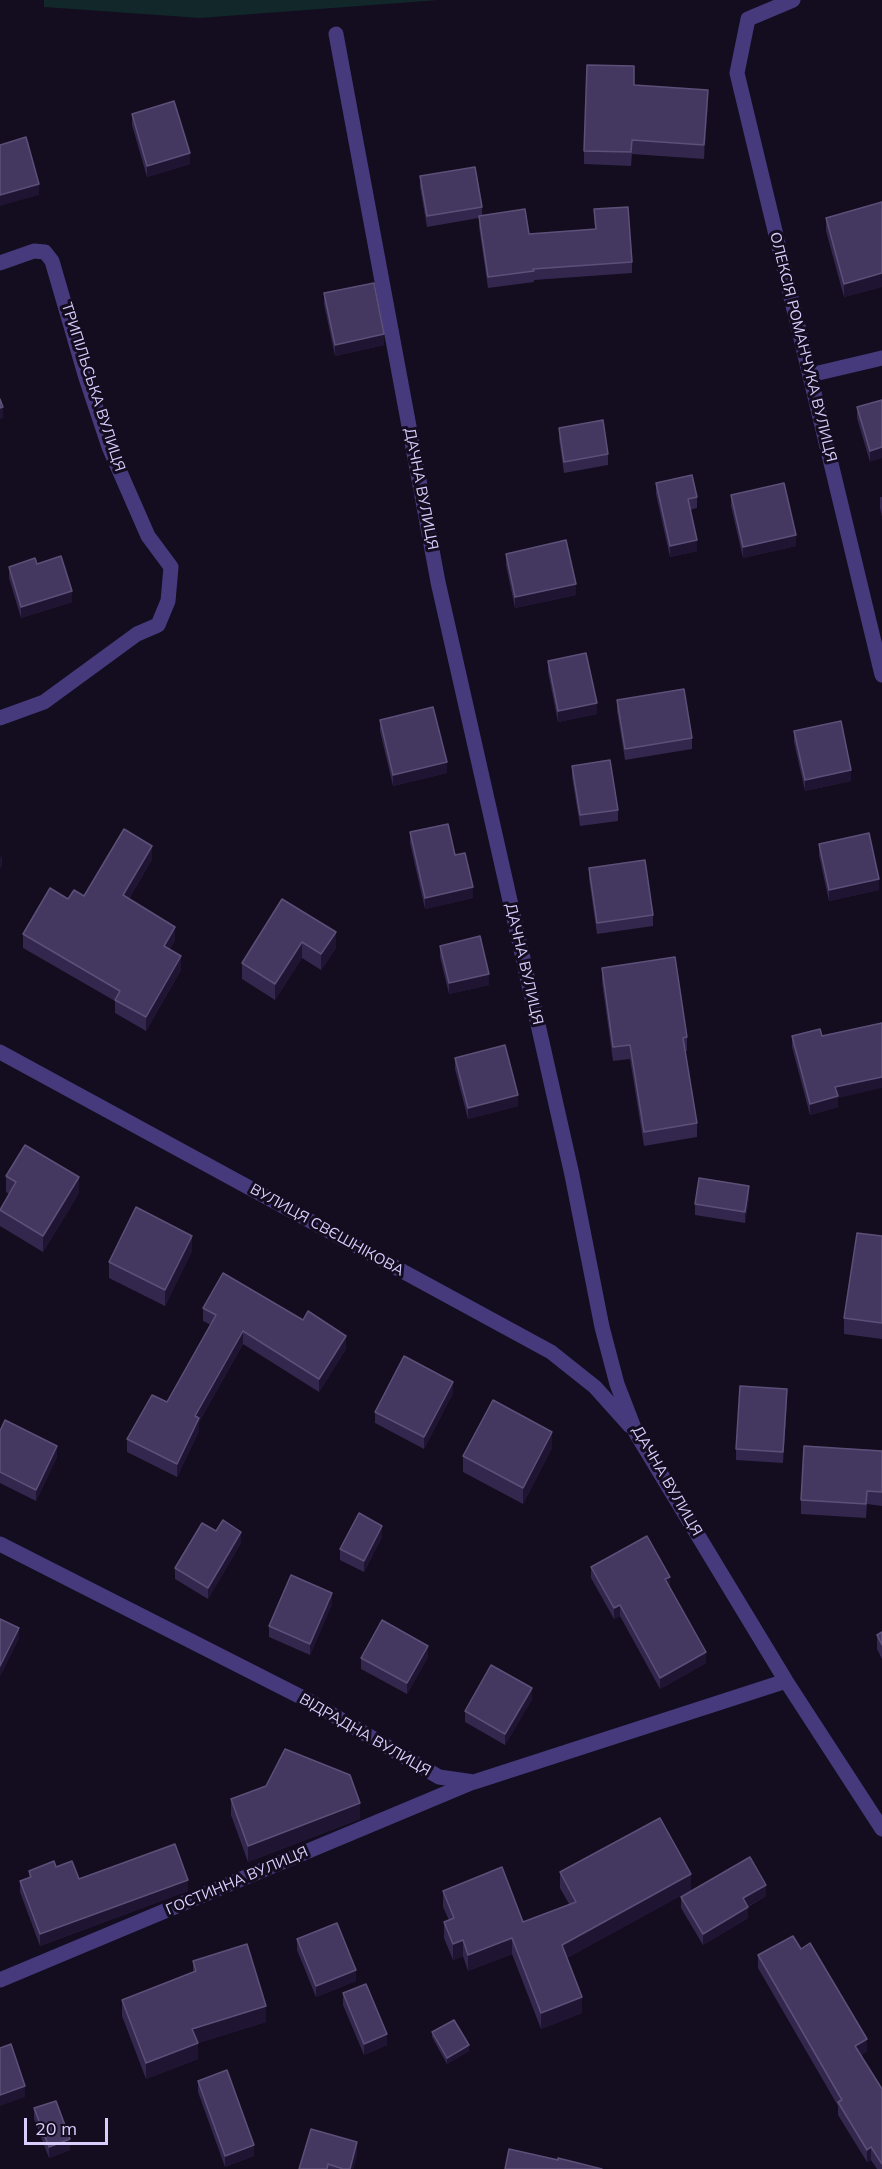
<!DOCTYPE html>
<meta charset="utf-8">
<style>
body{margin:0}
#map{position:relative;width:882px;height:2169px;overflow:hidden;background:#130d1f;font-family:Mulish,sans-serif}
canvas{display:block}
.scale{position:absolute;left:24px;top:2118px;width:84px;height:27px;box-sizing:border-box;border:3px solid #d9cdfd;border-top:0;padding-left:8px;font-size:18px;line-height:21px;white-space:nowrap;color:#d9cdfd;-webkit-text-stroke:4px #130d1f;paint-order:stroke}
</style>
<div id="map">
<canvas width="882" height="2169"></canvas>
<div class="scale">20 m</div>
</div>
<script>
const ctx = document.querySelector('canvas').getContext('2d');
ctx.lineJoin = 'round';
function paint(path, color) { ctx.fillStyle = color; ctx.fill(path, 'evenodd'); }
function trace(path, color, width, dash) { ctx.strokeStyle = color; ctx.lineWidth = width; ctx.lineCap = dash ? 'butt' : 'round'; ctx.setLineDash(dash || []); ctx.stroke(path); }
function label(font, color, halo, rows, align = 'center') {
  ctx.font = font + ' Mulish,sans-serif'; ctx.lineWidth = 6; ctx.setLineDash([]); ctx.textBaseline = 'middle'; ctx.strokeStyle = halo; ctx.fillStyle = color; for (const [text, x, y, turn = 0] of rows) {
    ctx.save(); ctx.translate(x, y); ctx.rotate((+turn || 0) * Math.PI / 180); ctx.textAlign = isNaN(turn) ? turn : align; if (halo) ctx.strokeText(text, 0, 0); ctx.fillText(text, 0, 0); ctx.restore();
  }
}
const green = new Path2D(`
 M44 0H439L200 18 44 7Z`);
const minor = new Path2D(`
 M793 0 748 19 737 73 882 675
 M336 34 438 582 572 1175 602 1327 617 1384 636 1433 786 1681 882 1829
 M0 263 34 251 45 252 52 261 86 378 109 447 148 536 171 567 168 601 158 625 137 634 44 702 0 718
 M810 375 882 358
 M0 1052 551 1352 595 1387 630 1426
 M0 1544 309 1701 439 1777 474 1782 786 1681
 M0 1980 473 1782`);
const wall = new Path2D(`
 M634 85 708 104 704 159 632 154 631 166 584 164V151Z
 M132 114 190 164 147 177 132 125Z
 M420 176 482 207V215L529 234 595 229 594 209 632 262V273L534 280V282L488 288 479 227V218L427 227 420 187Z
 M882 202V287L844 297 826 231V218Z
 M324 293 384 345 335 356 324 304Z
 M882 400 870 462 857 418V407Z
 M559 428 608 454V465L564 473 559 439Z
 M656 483 697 497V508L690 510 697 551 670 557 656 494Z
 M731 495 796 546 743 558 731 506Z
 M880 497H882V517L880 508Z
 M506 554 576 595 515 608 506 565Z
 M37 564 72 602 21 618 9 578V567Z
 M548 661 597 714 558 722 548 672Z
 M617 700 692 738V749L625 760 617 711Z
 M380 720 447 773 393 786 380 731Z
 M794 731 851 781 805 791 794 742Z
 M572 766 618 810V821L580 826 572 777Z
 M410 832 455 855 473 898 425 909 410 843Z
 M819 844 879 890 829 901 819 855Z
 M152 859 129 899 175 940 169 950 181 970 146 1031 115 1013V1001L23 948V934L68 899 84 896Z
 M589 868 653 915V926L597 934 589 879Z
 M282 899 336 948 321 970 302 958 275 1000 242 979V963Z
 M440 946 489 985 449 994 440 957Z
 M602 968 687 1037V1051L685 1052 697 1123V1137L644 1146 630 1059 613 1061 602 982Z
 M792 1036 838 1098V1107L810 1115 792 1047Z
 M455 1058 518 1106 468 1119 455 1069Z
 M6 1176 79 1193 43 1252 0 1226V1210L9 1194 6 1192Z
 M749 1197 745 1223 695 1215V1204Z
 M882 1236V1339L844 1334V1318Z
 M192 1251 165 1306 109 1278V1262Z
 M203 1308 346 1349 319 1392 243 1344 199 1422V1431L177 1477 127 1452V1439L167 1402 211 1325 203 1321Z
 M453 1393 424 1449 375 1423V1412Z
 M787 1400 783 1463 736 1460V1449Z
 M0 1431 57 1457 36 1501 0 1483Z
 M552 1448 523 1504 463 1472V1456Z
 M882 1451V1506L867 1504 866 1518 801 1514V1500Z
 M216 1531 241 1543 208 1599 175 1579V1568Z
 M382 1537 364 1572 340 1560V1549Z
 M591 1567 670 1587 706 1663 660 1689 620 1616 614 1619 591 1578Z
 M332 1604 310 1655 269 1637V1626Z
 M882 1632V1659L877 1649V1635Z
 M428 1657 407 1694 361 1669V1658Z
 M532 1699 505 1745 465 1722V1711Z
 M231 1799 360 1819 248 1862 231 1815Z
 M56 1867 79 1879 188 1891 40 1946 20 1892V1881L29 1878V1871Z
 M560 1872 691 1890 567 1958 582 2013 541 2029 512 1954 468 1971 463 1956 453 1960 444 1938V1922L449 1920 443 1907V1891L523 1922 569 1904 560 1888Z
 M766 1896 748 1907V1918L703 1945 681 1908V1897Z
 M297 1939 356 1981 316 1997 297 1950Z
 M758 1955 867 2051 861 2055 882 2089V2169H877L871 2160 867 2162 838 2115V2106L758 1968Z
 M193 1961 266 2022 198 2043V2059L146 2079 122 2016V2000L193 1973Z
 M343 1993 387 2045 364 2055 343 2005Z
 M432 2032 469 2051 447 2064 432 2037Z
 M198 2081 254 2156 225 2167 198 2092Z
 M34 2108 70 2150 49 2158 34 2119Z
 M357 2154 353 2169H299Z`);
const shadedWall = new Path2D(`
 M708 90V104L704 159V145Z
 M190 153V164L147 177V166Z
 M39 184V195L0 206V195Z
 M882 273V287L844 297V284Z
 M384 334V345L335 356V345Z
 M3 407V418L0 419V408Z
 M882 447V458L870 462V451Z
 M796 535V546L743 558V547Z
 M697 540V551L670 557V546Z
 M576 584V595L515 608V597Z
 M72 591V602L21 618V607Z
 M597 703V714L558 722V711Z
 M447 762V773L393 786V775Z
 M851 770V781L805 791V780Z
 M152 846V859L123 909V895Z
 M2 855V866L0 869V858Z
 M879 879V890L829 901V890Z
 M473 887V898L425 909V898Z
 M175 927V940L164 960V946Z
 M336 932V948L321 970V954Z
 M302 942V958L275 1000V984Z
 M181 956V970L146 1031V1017Z
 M489 974V985L449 994V983Z
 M882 1077V1088L838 1098V1107L810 1115V1104L835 1087Z
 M518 1095V1106L468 1119V1108Z
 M79 1177V1193L43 1252V1236Z
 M749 1186V1197L745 1223V1212Z
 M192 1236V1251L165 1306V1290Z
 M243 1331V1344L199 1422V1431L177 1477V1464L195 1416Z
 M346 1336V1349L319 1392V1379Z
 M453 1382V1393L424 1449V1437Z
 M787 1389V1400L783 1463V1452Z
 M552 1432V1448L523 1504V1488Z
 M57 1446V1457L36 1501V1490Z
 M382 1526V1537L364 1572V1561Z
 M241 1532V1543L208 1599V1588Z
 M670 1577V1588L665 1579Z
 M332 1593V1604L310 1655V1644Z
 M620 1605V1616L614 1619V1608Z
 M19 1628V1639L0 1677V1666Z
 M428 1646V1657L407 1694V1683Z
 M706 1652V1663L660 1689V1678Z
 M532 1688V1699L505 1745V1734Z
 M360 1803V1819L248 1862V1846Z
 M691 1874V1890L562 1961V1945Z
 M188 1880V1891L40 1946V1934Z
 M766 1885V1896L743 1909V1898Z
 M748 1907V1918L703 1945V1934Z
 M512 1938V1954L468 1971V1955Z
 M463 1940V1956L453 1960V1944Z
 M356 1970V1981L316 1997V1986Z
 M582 1997V2013L541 2029V2013Z
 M266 2006V2022L198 2043V2059L146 2079V2063L192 2029Z
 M387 2034V2045L364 2055V2044Z
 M867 2039V2051L855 2058V2046Z
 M469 2045V2051L447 2064V2058Z
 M25 2086V2097L0 2106V2095Z
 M70 2139V2150L49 2158V2147Z
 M357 2142V2154L353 2169H350Z
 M254 2145V2156L225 2167V2156Z
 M871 2147V2160L867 2162V2150Z`);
const building = new Path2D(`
 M587 65 634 66V85L708 90 704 145 632 140 631 152 584 151Z
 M174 101 190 153 147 166 132 114Z
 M26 137 39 184 0 195V145Z
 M475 167 482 207 427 216 420 176Z
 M882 202V273L844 284 826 218Z
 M628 207 632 262 533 269 534 271 488 277 479 216 525 209 529 234 596 229 594 209Z
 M374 283 384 334 335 345 324 293Z
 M0 399 3 407 0 408Z
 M882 400V447L870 451 857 407Z
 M603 420 608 454 564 462 559 428Z
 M692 475 697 497 688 499 697 540 670 546 656 483Z
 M784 483 796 535 743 547 731 495Z
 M566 540 576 584 515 597 506 554Z
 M61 556 72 591 21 607 9 567 35 558 37 564Z
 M586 653 597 703 558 711 548 661Z
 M684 689 692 738 625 749 617 700Z
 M433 707 447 762 393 775 380 720Z
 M841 721 851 770 805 780 794 731Z
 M610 760 618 810 580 815 572 766Z
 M448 824 455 855 465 853 473 887 425 898 410 832Z
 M124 829 152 846 123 895 175 927 164 946 181 956 146 1017 115 1000 120 991 23 934 50 888 68 899 74 890 84 896Z
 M869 833 879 879 829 890 819 844Z
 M645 860 653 915 597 923 589 868Z
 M282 899 336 932 321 954 302 942 275 984 242 963Z
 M480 936 489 974 449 983 440 946Z
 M675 957 687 1037 683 1038 697 1123 644 1132 630 1045 613 1047 602 968Z
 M882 1023V1077L835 1087 838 1096 810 1104 792 1036 820 1029 822 1036Z
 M505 1045 518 1095 468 1108 455 1058Z
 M25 1145 79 1177 43 1236 0 1210 16 1182 6 1176Z
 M699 1178 749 1186 745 1212 695 1204Z
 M136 1207 192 1236 165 1290 109 1262Z
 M857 1233 882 1236V1323L844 1318Z
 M223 1273 303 1320 308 1311 346 1336 319 1379 243 1331 195 1416 199 1418 177 1464 127 1439 152 1395 167 1402 216 1315 203 1308Z
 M404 1356 453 1382 424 1437 375 1412Z
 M740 1386 787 1389 783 1452 736 1449Z
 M493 1400 552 1432 523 1488 463 1456Z
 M5 1420 57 1446 36 1490 0 1472V1431Z
 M804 1446 882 1451V1492L867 1491 866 1504 801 1500Z
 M359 1513 382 1526 364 1561 340 1549Z
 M223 1520 241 1532 208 1588 175 1568 202 1523 216 1531Z
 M647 1536 670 1577 665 1579 706 1652 660 1678 620 1605 614 1608 591 1567Z
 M291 1575 332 1593 310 1644 269 1626Z
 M0 1619 19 1628 0 1666Z
 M382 1620 428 1646 407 1683 361 1658Z
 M882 1632V1645L877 1635Z
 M491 1665 532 1688 505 1734 465 1711Z
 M285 1749 350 1775 360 1803 248 1846 231 1799 266 1786Z
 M660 1818 691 1874 562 1945 582 1997 541 2013 512 1938 468 1955 463 1940 453 1944 444 1922 454 1918 443 1891 502 1867 523 1922 576 1902 560 1872Z
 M175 1844 188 1880 40 1934 20 1881 31 1877 29 1871 54 1861 56 1867 72 1861 79 1879Z
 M750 1857 766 1885 743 1898 748 1907 703 1934 681 1897Z
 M337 1923 356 1970 316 1986 297 1939Z
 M793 1936 801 1949 810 1943 867 2039 855 2046 882 2089V2164L871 2147 867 2150 838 2102 842 2100 758 1955Z
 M247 1944 266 2006 192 2029 198 2043 146 2063 122 2000 196 1971 193 1961Z
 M366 1984 387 2034 364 2044 343 1993Z
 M454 2020 469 2045 447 2058 432 2032Z
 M11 2044 25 2086 0 2095V2048Z
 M227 2070 254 2145 225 2156 198 2081Z
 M56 2101 70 2139 49 2147 34 2108Z
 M311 2129 357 2142 350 2169H343L328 2164 327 2169H299Z
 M509 2149 558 2160V2158L602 2169H505Z`);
const streetNames = [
 ["ОЛЕКСІЯ РОМАНЧУКА ВУЛИЦЯ",803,347,76],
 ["ТРИПІЛЬСЬКА ВУЛИЦЯ",93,387,72],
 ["ДАЧНА ВУЛИЦЯ",421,489,79],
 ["ДАЧНА ВУЛИЦЯ",524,964,77],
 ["ВУЛИЦЯ СВЄШНІКОВА",327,1230,29],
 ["ДАЧНА ВУЛИЦЯ",667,1481,60],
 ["ВІДРАДНА ВУЛИЦЯ",365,1735,30],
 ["ГОСТИННА ВУЛИЦЯ",237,1881,-23]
];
paint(green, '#112729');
trace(minor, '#463a7d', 15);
paint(wall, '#33274d');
paint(shadedWall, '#1f1533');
paint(building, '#453860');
trace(building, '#5c5079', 1.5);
label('15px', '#d9cdfd', '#130d1f', streetNames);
</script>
